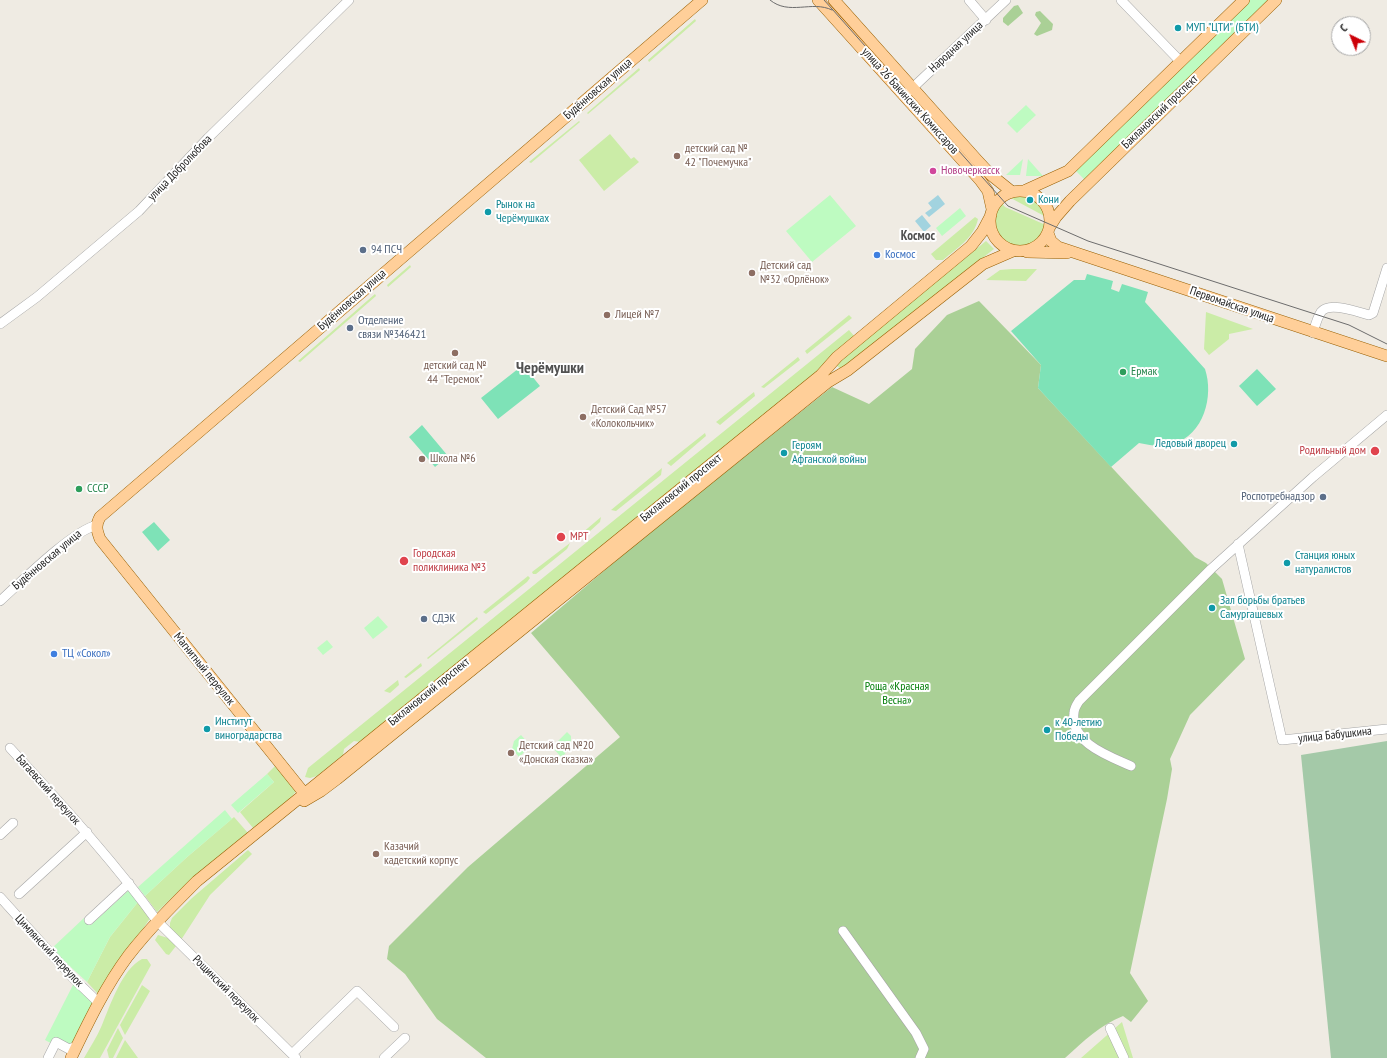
<!DOCTYPE html>
<meta charset="utf-8">
<style>
body{margin:0}
#map{position:relative;width:1387px;height:1058px;overflow:hidden;background:#efebe3;font-family:"PT Sans Narrow",sans-serif}
canvas{display:block}
.north{position:absolute;left:1331px;top:16px;width:40px;height:40px;box-sizing:border-box;background:#fff;border:1px solid #a5a5a5;border-radius:50%;rotate:317deg;font-size:11px;font-weight:700;line-height:16px;text-align:center;color:#1e1e1e}
.north::after{content:'';display:block;margin:auto;width:14px;height:18px;background:#cc0008;clip-path:polygon(50% 0,100% 100%,50% 72%,0 100%)}
</style>
<div id="map">
<canvas width="1387" height="1058"></canvas>
<div class="north">С</div>
</div>
<script>
const ctx = document.querySelector('canvas').getContext('2d');
ctx.lineJoin = 'round';
function paint(path, color) { ctx.fillStyle = color; ctx.fill(path, 'evenodd'); }
function trace(path, color, width, dash) { ctx.strokeStyle = color; ctx.lineWidth = width; ctx.lineCap = dash ? 'butt' : 'round'; ctx.setLineDash(dash || []); ctx.stroke(path); }
function label(font, color, halo, rows, align = 'center') {
  ctx.font = font + ' "PT Sans Narrow",sans-serif'; ctx.lineWidth = 4; ctx.setLineDash([]); ctx.textBaseline = 'middle'; ctx.strokeStyle = halo; ctx.fillStyle = color; for (const [text, x, y, turn = 0] of rows) {
    ctx.save(); ctx.translate(x, y); ctx.rotate((+turn || 0) * Math.PI / 180); ctx.textAlign = isNaN(turn) ? turn : align; if (halo) ctx.strokeText(text, 0, 0); ctx.fillText(text, 0, 0); ctx.restore();
  }
}
const grass = new Path2D(`
 M695 19 696 21 649 62 648 60Z
 M639 68 640 70 588 114 587 113Z
 M579 121 580 122 531 163 529 162Z
 M610 134 631 159 634 157 639 162 604 191 579 160Z
 M1014 193C1033 192 1044 200 1048 218L1007 196Z
 M1000 201 1005 207 1048 226C1029 269 975 239 1000 201Z
 M975 217 978 219C974 238 957 248 943 260H936L931 254Z
 M986 241 994 249 841 369 837 366V363Z
 M410 265 411 267 388 287 387 285Z
 M1012 269H1037L1026 281 986 280 1000 270Z
 M375 294 376 296 300 362 298 361Z
 M1206 312 1253 329 1229 334V339L1209 355 1204 349Z
 M849 315 852 318 807 354 805 351Z
 M849 330 855 337 820 370 360 742 354 741 344 749 343 755 317 776 310 778 305 777 308 768Z
 M798 357 800 360 764 388 761 387Z
 M754 392 755 396 720 425 716 422Z
 M705 433 706 436 671 466 667 463Z
 M662 468 661 475 616 511 611 510Z
 M601 517 600 522 580 540 575 539Z
 M570 543 567 549 536 574H533L532 572Z
 M528 576 530 578 527 582 486 614 483 612Z
 M477 617 478 619 428 659 427 658Z
 M421 663 422 666 406 678 404 677Z
 M398 680 399 685 390 693 384 691Z
 M276 765 296 791 291 798 253 828 240 812 274 782 267 774Z
 M234 817 248 833 188 882 157 912 145 896 186 858Z
 M248 850 252 854 210 895 181 940 170 929V923L172 918 192 898Z
 M138 902 151 917 98 994 87 982 110 937Z
 M158 935 168 938 176 946 169 955 166 954 155 940Z
 M142 959H147L151 965 100 1058H84C90 1047 97 1037 102 1025 110 1006 122 969 142 959Z
 M142 985 150 991 125 1035 120 1025Z
 M1122 1022 1133 1058H1081Z
 M118 1028 123 1038 113 1058H109L107 1050Z
 M125 1040 138 1058H116Z`);
const forest = new Path2D(`
 M1018 5 1023 13 1008 26 1003 22V18L1014 6Z
 M1040 11 1053 24 1052 30 1037 36 1034 34 1041 23 1035 15 1036 12Z
 M979 301 1041 365 1038 388 1195 557 1206 563 1222 579 1245 659 1190 715 1170 759 1172 769 1167 799 1130 973 1148 1001 1131 1022 1123 1016C1100 1025 1084 1041 1065 1058H486L437 1019 405 974 387 959 389 946 468 867 620 737 531 633 638 542 832 387 869 404 912 369 915 349 947 315Z`);
const cemetery = new Path2D(`
 M1387 741V1058H1331L1301 755Z`);
const park = new Path2D(`
 M1248 0H1270L1085 180 1073 168Z
 M1026 105 1036 115 1017 133 1007 123Z
 M1023 159 1020 175H1006Z
 M1028 159 1043 176H1026Z
 M830 195 856 226 812 262 786 231Z
 M960 208 966 216 942 236 936 228Z
 M378 616 388 627 373 639 364 628Z
 M327 640 333 647 323 655 317 648Z
 M567 732 571 736V745L562 758 552 747Z
 M521 735 531 746 519 757 512 749 514 741Z
 M267 774 274 782 238 813 231 805Z
 M225 810 232 819 186 858 145 896 138 887Z
 M129 890 138 902 110 937 87 982 51 949 84 918 91 925Z
 M74 983 93 1003 69 1053 45 1040Z`);
const pitch = new Path2D(`
 M1087 274 1113 281 1111 289 1119 292 1122 284 1148 292 1145 302 1205 369C1214 396 1204 435 1173 444 1162 448 1150 445 1139 443L1111 467 1038 388 1041 365 1011 331 1074 280H1085Z
 M523 365 540 386 498 419 481 398Z
 M1257 369 1276 389 1257 406 1239 386Z
 M422 425 448 456 435 467 409 437Z
 M154 522 170 540 158 551 142 532Z`);
const water = new Path2D(`
 M938 195 945 204 929 217 925 213 932 208 928 203Z
 M922 215 931 226 924 232 915 221Z`);
const minor = new Path2D(`
 M969 0 986 20
 M1121 0 1180 61
 M905 95 1006 0
 M0 324 37 297 139 211 208 138 349 0
 M1313 333C1315 326 1317 318 1321 312 1329 301 1358 312 1369 315L1373 313 1387 268
 M1238 544 1282 740 1387 729
 M0 601C21 582 72 531 97 525
 M10 748C61 804 113 860 157 921
 M1131 766C1109 756 1070 743 1074 713 1074 709 1077 704 1079 701L1211 569 1313 477 1387 415
 M0 835 13 823
 M19 894 87 832
 M0 897 74 979 99 1003
 M89 920 129 883
 M161 925 296 1058
 M843 931 916 1033 924 1049 920 1058
 M1110 1028 1124 1058
 M292 1054 357 991 394 1027
 M48 1058 56 1042 69 1049 77 1046
 M384 1058 405 1038`);
const major = new Path2D(`
 M818 0 980 180 988 191 992 209
 M834 0 977 160 991 175 1011 191
 M1026 190 1068 171 1244 0
 M990 221a30 30 0 1 1 60 0a30 30 0 1 1-60 0Z
 M1049 228 1056 217 1070 201 1276 0
 M1048 233 1051 241 1058 247 1387 356
 M1027 252 1067 253
 M308 798 100 539C97 531 95 526 100 517L702 0
 M304 801 321 791 337 779 828 382 848 370 983 264 1013 251
 M71 1058C88 1023 105 987 128 956 149 929 173 905 197 881L821 375 837 357 971 246 982 232 991 215`);
const tram = new Path2D(`
 M770 0C789 16 812 0 832 10
 M824 0 1008 206 1088 241 1349 325 1387 344`);
const markers = [
 [1178,28,4,"#0f9aa8"],
 [677,156,4,"#8d6e63"],
 [933,171,4,"#d1479c"],
 [1030,200,4,"#0f9aa8"],
 [488,212,4,"#0f9aa8"],
 [363,250,4,"#5c6f8a"],
 [877,255,4,"#3f7fe0"],
 [752,273,4,"#8d6e63"],
 [607,315,4,"#8d6e63"],
 [350,328,4,"#5c6f8a"],
 [455,353,4,"#8d6e63"],
 [1123,372,4,"#2e9e5b"],
 [583,417,4,"#8d6e63"],
 [1234,444,4,"#0f9aa8"],
 [1375,451,5,"#e0444e"],
 [784,453,4,"#0f9aa8"],
 [422,459,4,"#8d6e63"],
 [79,489,4,"#2e9e5b"],
 [1323,497,4,"#5c6f8a"],
 [561,537,5,"#e0444e"],
 [404,561,5,"#e0444e"],
 [1287,563,4,"#0f9aa8"],
 [1212,608,4,"#0f9aa8"],
 [424,619,4,"#5c6f8a"],
 [54,654,4,"#3f7fe0"],
 [207,729,4,"#0f9aa8"],
 [1047,730,4,"#0f9aa8"],
 [511,753,4,"#8d6e63"],
 [376,854,4,"#8d6e63"]
];
const cultureNames = [
 ["МУП \"ЦТИ\" (БТИ)",1186,28],
 ["Кони",1038,200],
 ["Рынок на",496,205],
 ["Черёмушках",496,219],
 ["Ледовый дворец",1226,444,"right"],
 ["Героям",792,446],
 ["Афганской войны",792,460],
 ["Станция юных",1295,556],
 ["натуралистов",1295,570],
 ["Зал борьбы братьев",1220,601],
 ["Самургашевых",1220,615],
 ["Институт",215,722],
 ["виноградарства",215,736],
 ["к 40-летию",1055,723],
 ["Победы",1055,737]
];
const streetNames = [
 ["Народная улица",956,47,-43],
 ["Будённовская улица",598,89,-41],
 ["улица 26 Бакинских Комиссаров",910,101,48],
 ["Баклановский проспект",1160,112,-44],
 ["улица Добролюбова",180,168,-46],
 ["Будённовская улица",352,300,-41],
 ["Первомайская улица",1232,305,19],
 ["Баклановский проспект",681,488,-39],
 ["Будённовская улица",47,560,-40],
 ["Магнитный переулок",204,669,51],
 ["Баклановский проспект",429,692,-39],
 ["улица Бабушкина",1335,735,-6],
 ["Багаевский переулок",48,790,48],
 ["Цимлянский переулок",49,951,47],
 ["Рощинский переулок",226,989,45]
];
const educationNames = [
 ["детский сад №",685,149],
 ["42 \"Почемучка\"",685,163],
 ["Детский сад",760,266],
 ["№32 «Орлёнок»",760,280],
 ["Лицей №7",615,315],
 ["детский сад №",455,366,"center"],
 ["44 \"Теремок\"",455,380,"center"],
 ["Детский Сад №57",591,410],
 ["«Колокольчик»",591,424],
 ["Школа №6",430,459],
 ["Детский сад №20",519,746],
 ["«Донская сказка»",519,760],
 ["Казачий",384,847],
 ["кадетский корпус",384,861]
];
const hotelNames = [
 ["Новочеркасск",941,171]
];
const serviceNames = [
 ["94 ПСЧ",371,250],
 ["Отделение",358,321],
 ["связи №346421",358,335],
 ["Роспотребнадзор",1315,497,"right"],
 ["СДЭК",432,619]
];
const shopNames = [
 ["Космос",885,255],
 ["ТЦ «Сокол»",62,654]
];
const leisureNames = [
 ["Ермак",1131,372],
 ["СССР",87,489]
];
const healthNames = [
 ["Родильный дом",1366,451,"right"],
 ["МРТ",570,537],
 ["Городская",413,554],
 ["поликлиника №3",413,568]
];
const parkNames = [
 ["Роща «Красная",897,687],
 ["Весна»",897,701]
];
const neighbourhoodNames = [
 ["Космос",918,236]
];
const districtNames = [
 ["Черёмушки",550,368]
];
paint(grass, '#cbeca7');
paint(forest, '#aad096');
paint(cemetery, '#a4c9a8');
paint(park, '#befbc1');
paint(pitch, '#7ee2b7');
paint(water, '#a2d3df');
trace(minor, '#a5a5a5', 10);
trace(major, '#985f00', 12);
trace(minor, '#fff', 9);
trace(major, '#ffcf99', 11);
trace(tram, '#6c6c6c', 1);
for (const [x, y, r, color] of markers) { const dot = new Path2D(); dot.arc(x, y, r, 0, 2 * Math.PI); ctx.fillStyle = color; ctx.fill(dot); trace(dot, '#fff', 1.5); }
label('12px', '#0d838f', '#fff', cultureNames, 'left');
label('12px', '#1e1e1e', '#fff', streetNames);
label('12px', '#785e54', '#fff', educationNames, 'left');
label('12px', '#b23c85', '#fff', hotelNames, 'left');
label('12px', '#4e5e75', '#fff', serviceNames, 'left');
label('12px', '#366cbe', '#fff', shopNames, 'left');
label('12px', '#27864d', '#fff', leisureNames, 'left');
label('12px', '#be3a42', '#fff', healthNames, 'left');
label('12px', '#07800d', '#fff', parkNames);
label('bold 13px', '#515151', '#fff', neighbourhoodNames);
label('bold 16px', '#515151', '#fff', districtNames);
</script>
